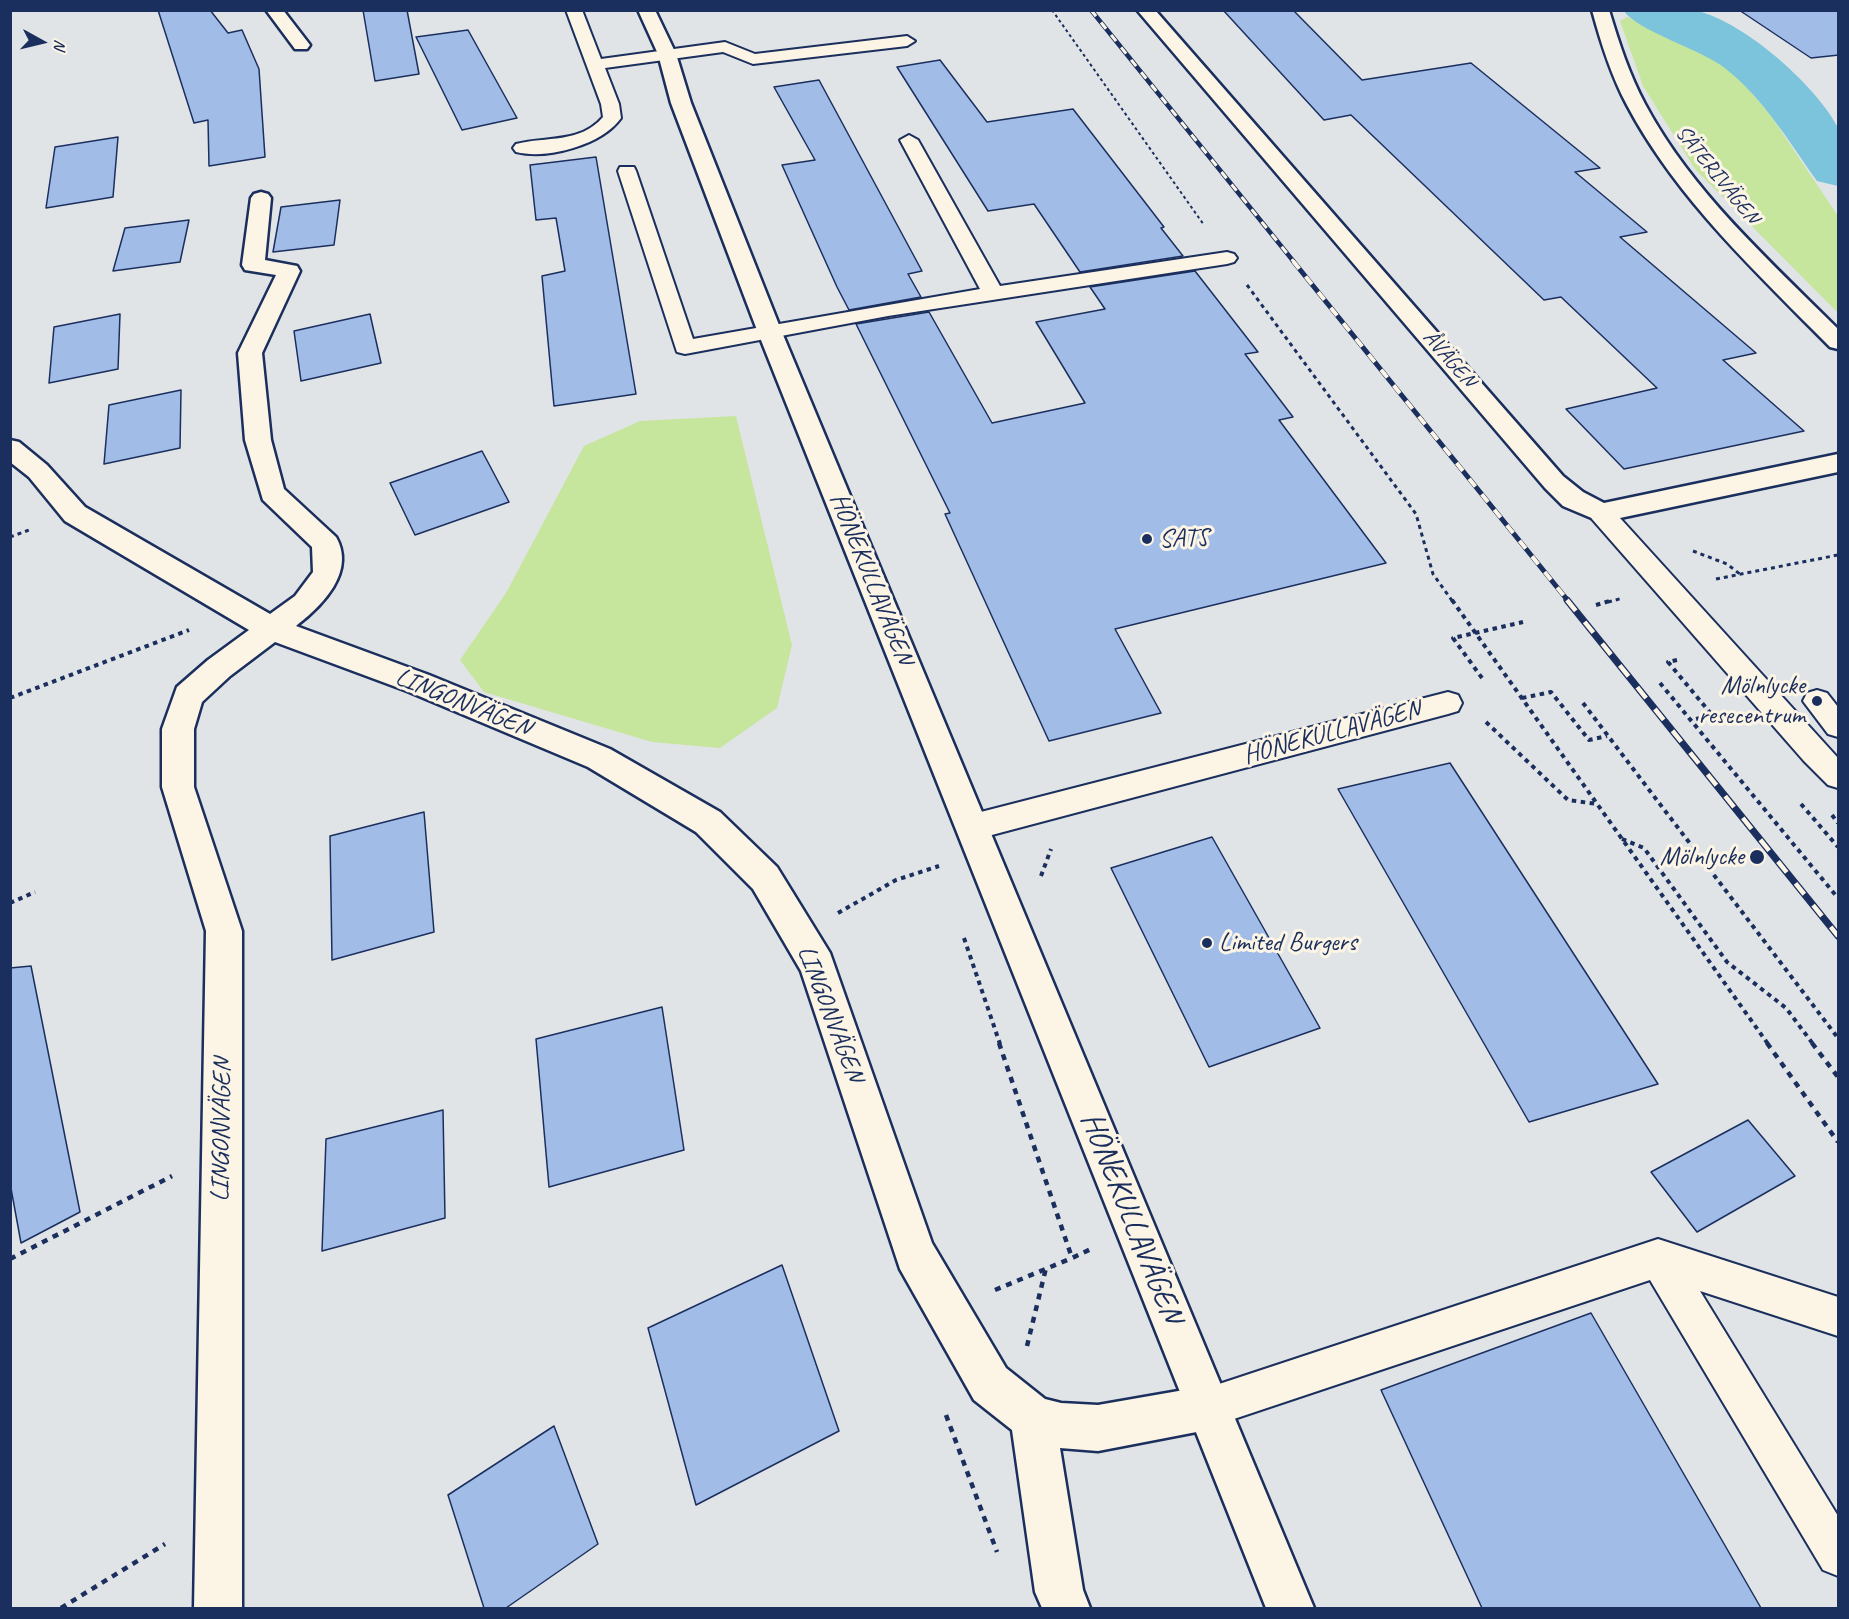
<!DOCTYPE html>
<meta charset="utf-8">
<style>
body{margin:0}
#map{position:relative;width:1849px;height:1619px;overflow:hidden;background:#e1e4e6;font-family:Caveat,sans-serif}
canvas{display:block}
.frame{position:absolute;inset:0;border:12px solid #1b2f5e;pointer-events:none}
.north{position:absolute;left:12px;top:12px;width:60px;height:60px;-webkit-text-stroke:4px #fcf5e5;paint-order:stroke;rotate:98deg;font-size:16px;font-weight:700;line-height:24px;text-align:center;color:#1b2f5e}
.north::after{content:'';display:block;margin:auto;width:21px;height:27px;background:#1b2f5e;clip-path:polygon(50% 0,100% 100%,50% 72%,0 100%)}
</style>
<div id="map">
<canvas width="1849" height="1619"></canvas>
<div class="frame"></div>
<div class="north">N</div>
</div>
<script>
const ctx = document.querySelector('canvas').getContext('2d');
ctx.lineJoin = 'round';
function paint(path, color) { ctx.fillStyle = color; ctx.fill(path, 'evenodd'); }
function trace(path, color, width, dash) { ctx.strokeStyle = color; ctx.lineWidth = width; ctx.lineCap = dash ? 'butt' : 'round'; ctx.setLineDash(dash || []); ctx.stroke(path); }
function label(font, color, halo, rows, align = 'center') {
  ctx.font = font + ' Caveat,sans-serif'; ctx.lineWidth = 6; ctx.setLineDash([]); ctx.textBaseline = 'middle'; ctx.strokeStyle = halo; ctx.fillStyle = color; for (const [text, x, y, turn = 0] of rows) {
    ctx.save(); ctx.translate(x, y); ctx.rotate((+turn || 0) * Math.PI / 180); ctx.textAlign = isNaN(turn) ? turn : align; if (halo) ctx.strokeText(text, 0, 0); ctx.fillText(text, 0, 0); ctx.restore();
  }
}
const green = new Path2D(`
 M1627 17 1701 51 1735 74 1769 113 1838 216V313L1695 169 1643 86 1620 21Z
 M736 416 792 645 777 708 720 748 652 742 484 692 460 660 506 593 584 446 640 421Z`);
const river = new Path2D(`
 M1623 10C1645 10 1670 7 1692 10 1739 17 1816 85 1837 126 1843 137 1838 173 1838 186L1817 181C1789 142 1764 99 1726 69 1700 48 1638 32 1623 10Z`);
const building = new Path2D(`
 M158 10H210L228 33 242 30 259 69 265 157 209 166 208 120 194 123Z
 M363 10H407L419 74 375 81Z
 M1223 10H1293L1362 80 1471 63 1600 168 1575 172 1647 232 1620 237 1756 353 1723 360 1804 431 1624 469 1566 409 1657 388 1561 297 1544 300 1351 115 1324 120Z
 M1739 10H1839V55L1811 58Z
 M468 30 517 118 462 130 416 37Z
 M940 60 987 122 1073 109 1164 227 1161 228 1183 256 1080 272 1034 204 988 211 897 67Z
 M819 80 922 271 908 274 921 297 849 310 837 287 782 165 815 160 774 87Z
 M118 137 113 197 46 208 55 147Z
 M596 157 636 394 554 406 542 276 565 271 556 218 536 220 530 165Z
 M340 200 334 245 273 252 281 207Z
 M189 220 180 262 113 271 125 228Z
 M1195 271 1258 352 1245 354 1293 417 1279 420 1386 563 1115 629 1161 713 1049 741 945 514 950 513 856 324 929 312 992 423 1085 403 1036 322 1105 309 1090 287Z
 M120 314 118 369 49 383 54 327Z
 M370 314 381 363 301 381 294 331Z
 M181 390 180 448 104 464 109 405Z
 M482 451 509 502 415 535 390 483Z
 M1450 763 1658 1084 1529 1122 1338 789Z
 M424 812 434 932 332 960 330 836Z
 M1212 837 1320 1028 1209 1067 1111 868Z
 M31 966 80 1212 21 1243 10 1183V968Z
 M662 1007 684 1150 549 1187 536 1039Z
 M443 1110 445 1218 322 1251 326 1139Z
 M1748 1120 1795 1176 1697 1232 1651 1172Z
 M782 1265 839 1431 696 1505 648 1328Z
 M1591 1313 1761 1608H1482L1381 1390Z
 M554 1426 598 1544 506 1608H484L448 1495Z`);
const pathFar3 = new Path2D(`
 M1052 10 1204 225`);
const pathFar2 = new Path2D(`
 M1247 285 1416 514 1433 574 1453 602
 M10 537 32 529
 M1693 551 1727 564 1741 575
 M1716 579 1838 555
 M1608 602 1623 598`);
const pathFar1 = new Path2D(`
 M1452 600 1768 1044
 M1596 605 1613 600
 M1677 660 1668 662 1712 715 1692 720
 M1482 678 1453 638 1523 622
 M1660 683 1838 898
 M10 698 189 630
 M1522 698 1551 692 1589 740 1607 736
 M1583 703 1838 1038
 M1486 722 1568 800 1597 804
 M1801 804 1838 847
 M1832 815 1838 823
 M1622 839 1644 848 1727 962 1786 1008 1813 1044
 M1041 876 1051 849
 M10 903 35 892
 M838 913 896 880 939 866
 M964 938 1000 1044`);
const path = new Path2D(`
 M999 1043 1072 1258 1091 1249
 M1767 1043 1838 1142
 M1812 1043 1838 1077
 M10 1259 172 1176
 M995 1290 1072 1258
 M1027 1346 1046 1268
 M946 1415 997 1552
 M61 1608 165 1544`);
const lane = new Path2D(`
 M566 10H582L601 59 725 42 755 54 907 36 915 41 907 46 753 64 723 52 605 68 619 104 621 118C602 145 547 160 516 152L513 148 516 144C546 136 580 144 603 117L601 104Z
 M909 135 918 140 1000 286 1227 252 1234 254 1237 258 1234 262 1227 264 888 316 685 354 677 352 618 171 620 167H634L636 171 693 339 980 289 900 140Z
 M1601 504 1610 507 1838 758V788L1828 785 1804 761 1592 519 1589 513 1592 507Z
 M1817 690 1827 693 1838 707V737L1828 734 1803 701 1807 693Z
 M1448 692 1458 695 1462 703 1458 711 1448 714 973 840 962 836 958 827 962 818 973 814Z
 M1658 1239 1838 1297V1336L1700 1291 1838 1516V1576L1823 1570 1650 1280 1207 1428 1193 1422 1187 1408 1193 1394 1207 1388Z`);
const street = new Path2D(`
 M266 10H283L310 45 307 49H295Z
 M1137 10H1155L1563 476 1583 492 1604 503 1838 454V472L1601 522 1563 506 1545 488Z
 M261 192 268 194 271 198 265 260 297 266 300 271 262 353 271 440 284 489 336 537C356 572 322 606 296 626L429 675 610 749 720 812 777 867 830 953 932 1243 1006 1368 1045 1399 1061 1403 1098 1405 1207 1386 1223 1392 1229 1408 1223 1424 1207 1430 1098 1451 1060 1448 1083 1590 1090 1608H1042L1035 1592 1012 1430 974 1400 900 1269 801 971 753 889 696 832 588 767 407 691 275 642 230 676 202 702 194 729V787L242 931V1608H194L206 931 162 787V729L177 687 208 660 249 630 65 521 29 477 10 462V440L19 442 47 465 85 507 270 614 295 596 313 572 312 547 263 500 245 440 238 353 276 275 245 270 242 265 251 198 254 194Z`);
const secondary = new Path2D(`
 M638 10H655L676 54 691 103 781 330 1314 1608H1266L757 330 671 103 658 54Z
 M1592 10H1609C1619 43 1629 74 1645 104 1691 191 1770 261 1838 329V349L1830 347C1757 273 1676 198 1627 105 1611 75 1601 43 1592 10Z`);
const railFar2 = new Path2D(`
 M1091 10 1294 262`);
const railFar1 = new Path2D(`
 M1293 261 1569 602`);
const rail = new Path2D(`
 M1567 600 1838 936`);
const markers = [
 [1147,539,6,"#1b2f5e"],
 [1817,701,6,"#1b2f5e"],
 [1757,857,8,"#1b2f5e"],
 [1207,943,6,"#1b2f5e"]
];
const farStreetnames = [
 ["SÄTERIVÄGEN",1717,175,51],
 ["ÅVÄGEN",1449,359,49]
];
const poiNames = [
 ["SATS",1159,539],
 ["Mölnlycke",1805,686,"right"],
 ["resecentrum",1805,716,"right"],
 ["Mölnlycke",1744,857,"right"],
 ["Limited Burgers",1219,943]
];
const streetNames = [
 ["HÖNEKULLAVÄGEN",871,579,68],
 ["LINGONVÄGEN",463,703,22],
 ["HÖNEKULLAVÄGEN",1332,733,-15],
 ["LINGONVÄGEN",830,1014,69],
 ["LINGONVÄGEN",222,1130,-89]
];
const nearStreetnames = [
 ["HÖNEKULLAVÄGEN",1131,1218,68]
];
paint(green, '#c6e59d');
paint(river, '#7cc4dc');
paint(building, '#a2bce8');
trace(building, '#1b2f5e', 1.5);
trace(lane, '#1b2f5e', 4);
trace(street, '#1b2f5e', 5);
trace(secondary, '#1b2f5e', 5);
trace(pathFar3, '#1b2f5e', 2, [3, 3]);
trace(pathFar2, '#1b2f5e', 3, [4, 4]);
trace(pathFar1, '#1b2f5e', 4, [4.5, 4.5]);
trace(path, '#1b2f5e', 4.5, [6, 6]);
paint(lane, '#fcf5e5');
paint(street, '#fcf5e5');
paint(secondary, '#fcf5e5');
trace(railFar2, '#1b2f5e', 4.5);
trace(railFar1, '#1b2f5e', 5);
trace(rail, '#1b2f5e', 7);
trace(railFar2, '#fcf5e5', 3, [8]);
trace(railFar1, '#fcf5e5', 4, [10]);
trace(rail, '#fcf5e5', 4.5, [14]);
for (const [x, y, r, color] of markers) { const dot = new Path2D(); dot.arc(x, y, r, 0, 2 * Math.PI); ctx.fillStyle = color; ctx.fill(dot); trace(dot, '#fcf5e5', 2); }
label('22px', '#1b2f5e', '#fcf5e5', farStreetnames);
label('26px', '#1b2f5e', '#fcf5e5', poiNames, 'left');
label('26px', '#1b2f5e', '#fcf5e5', streetNames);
label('32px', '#1b2f5e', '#fcf5e5', nearStreetnames);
</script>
